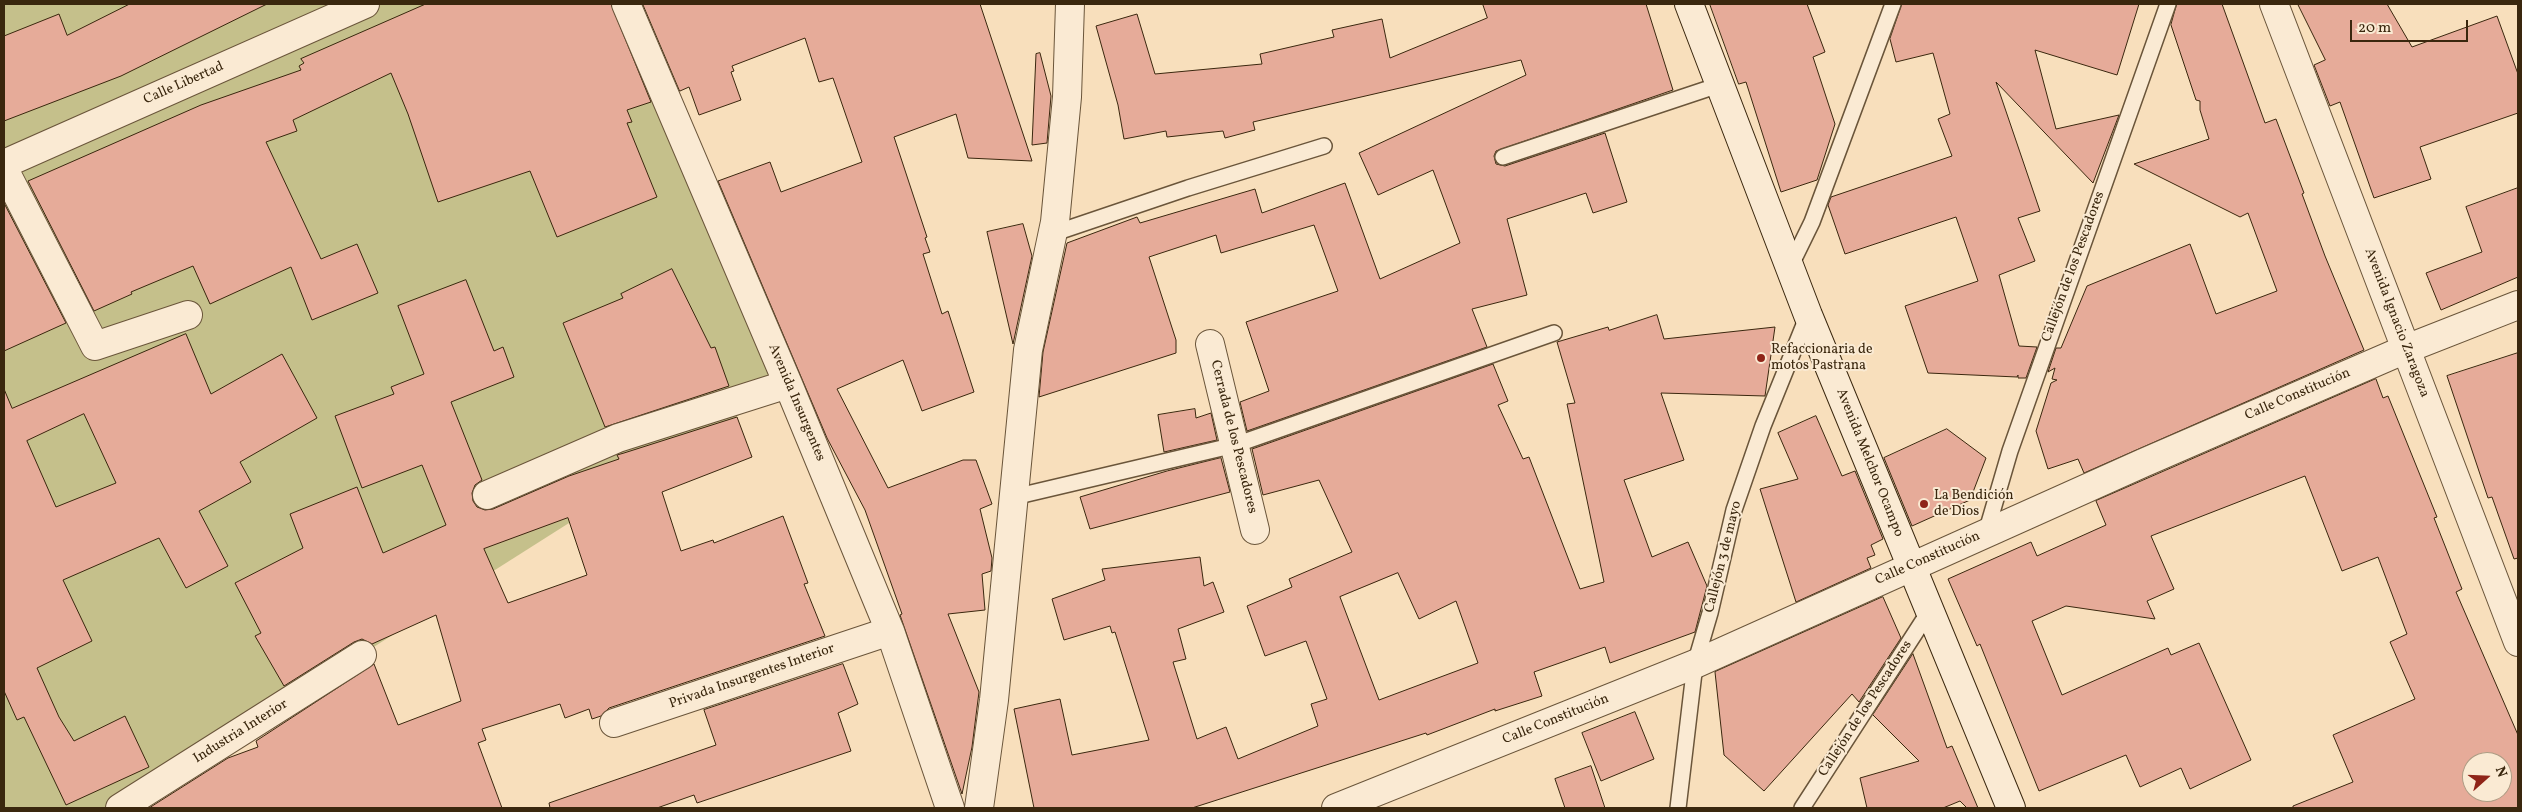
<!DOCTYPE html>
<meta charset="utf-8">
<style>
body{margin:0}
#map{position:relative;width:2522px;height:812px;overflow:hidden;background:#f8dfbc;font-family:Vollkorn,serif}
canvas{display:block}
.frame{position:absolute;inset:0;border:5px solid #3a270e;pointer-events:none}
.north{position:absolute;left:2462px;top:752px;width:50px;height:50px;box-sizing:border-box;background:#faead3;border:1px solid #ad9c84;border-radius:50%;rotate:70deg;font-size:14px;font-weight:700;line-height:20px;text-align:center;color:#3a270e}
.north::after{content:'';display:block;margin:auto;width:18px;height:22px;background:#8f2418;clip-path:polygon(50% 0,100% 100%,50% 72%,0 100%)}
.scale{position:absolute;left:2350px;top:20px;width:118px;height:22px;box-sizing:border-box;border:2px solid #3a270e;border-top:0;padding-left:6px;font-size:15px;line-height:18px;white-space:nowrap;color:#3a270e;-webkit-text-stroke:4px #faead3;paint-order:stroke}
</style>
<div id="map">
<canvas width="2522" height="812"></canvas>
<div class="frame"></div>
<div class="north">N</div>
<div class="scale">20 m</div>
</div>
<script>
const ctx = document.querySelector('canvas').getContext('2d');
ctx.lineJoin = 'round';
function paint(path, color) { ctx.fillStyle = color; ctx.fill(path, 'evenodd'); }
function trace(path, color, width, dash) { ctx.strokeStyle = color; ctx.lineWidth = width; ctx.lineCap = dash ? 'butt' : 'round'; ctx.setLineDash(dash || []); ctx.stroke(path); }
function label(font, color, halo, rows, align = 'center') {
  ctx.font = font + ' Vollkorn,serif'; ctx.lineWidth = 4; ctx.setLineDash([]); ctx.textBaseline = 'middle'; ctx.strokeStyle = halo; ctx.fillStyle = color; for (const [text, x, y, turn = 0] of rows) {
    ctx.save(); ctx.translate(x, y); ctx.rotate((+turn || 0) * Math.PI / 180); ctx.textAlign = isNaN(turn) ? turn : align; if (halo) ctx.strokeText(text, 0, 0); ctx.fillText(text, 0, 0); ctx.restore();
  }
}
const green = new Path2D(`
 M4 4H636L788 384 120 808H4Z`);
const building = new Path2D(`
 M130 4H267L121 76 4 121V36L59 14 67 35Z
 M426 4H611L651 102 627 110 632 122 627 123 657 197 557 237 530 171 438 202 408 114 391 73 293 120 297 131 266 142 321 259 357 244 378 293 312 320 291 267 210 304 193 266 131 292 132 294 94 311 28 181 201 105 301 70 299 66 304 63 301 59Z
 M643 4H980L1032 161 968 158 956 114 894 137 927 237 925 238 930 252 923 254 942 314 948 311 974 392 922 411 903 360 837 389 888 488 963 460H976L992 504 980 509 992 558 991 571 982 574 985 610 948 614 979 692 972 747 962 794 900 615 902 614 865 510 827 438 718 181 770 162 781 192 862 162 833 78 819 82 805 38 732 66 734 71 731 72 741 100 699 115 689 87 680 91Z
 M1483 4H1646L1673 90 1496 151 1494 156 1496 164 1505 166 1605 133 1627 202 1593 213 1586 193 1507 219 1527 295 1472 309 1487 347 1247 431 1240 402 1269 391 1246 322 1338 291 1314 225 1221 253 1216 235 1149 257 1176 340V353L1039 397 1043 352 1067 243 1137 217 1140 223 1255 189 1262 213 1345 183 1380 279 1460 243 1433 170 1378 195 1359 153 1526 75 1521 60 1253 122 1255 130 1225 138 1223 131 1167 137 1166 131 1124 139 1118 105 1096 26 1137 14 1155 74 1262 64 1260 54 1334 37 1332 30 1382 19 1390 58 1487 18Z
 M1710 4H1807L1825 52 1813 57 1835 124 1817 180 1781 192 1746 82 1739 84Z
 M1902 4H2139L2117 75 2035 50 2056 129 2119 115 2093 183 1996 82 2040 211 2018 218 2035 261 1999 275 2019 346 2037 347 2026 378H2018V375L2017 377 1928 373 1905 306 1978 281 1956 217 1845 254 1828 205 1831 197 1952 156 1938 119 1950 114 1933 53 1896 62 1890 39Z
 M2177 4H2222L2265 123 2276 119 2304 193 2302 194 2325 256 2364 350 2084 473 2078 459 2048 469 2036 431 2051 383 2057 380 2052 379 2055 368 2048 372 2056 348H2061L2087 286 2190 244 2216 314 2277 291 2248 213 2240 217 2134 164 2209 139 2200 110V101L2196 100 2171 25Z
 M2298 4H2387L2412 47 2497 16 2518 74V113L2420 147 2431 179 2374 198 2340 102 2330 106 2314 65 2325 60Z
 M1040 53 1051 96 1047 143 1032 145 1036 54Z
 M2518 188V277L2441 310 2426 273 2482 252 2466 207Z
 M4 203 66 323 4 351Z
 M1023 224 1032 256 1013 344 987 232Z
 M672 269 711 348 715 347 729 386 605 427 563 323 623 298 621 294Z
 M466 280 494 351 503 347 514 377 451 402 482 480 475 485 472 493 473 501 477 507 485 510 493 509 569 476 619 459 617 455 624 453 737 417 752 457 662 492 681 551 713 540 714 543 783 516 808 583 804 584 825 636 609 708 601 716 592 719 589 709 565 718 560 704 482 729 486 740 478 743 502 808H149L228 758 258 747 256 741 374 664 398 725 461 701 436 615 372 644 362 639 354 642 284 686 255 636 261 633 235 583 303 548 290 514 357 487 383 553 446 525 422 465 362 488 335 416 394 394 391 387 424 374 398 306ZM568 518 587 575 508 603 484 549Z
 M1657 315 1664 339 1775 327 1765 396 1661 393 1684 460 1624 480 1652 557 1688 542 1707 586 1695 632 1610 663 1605 647 1534 672 1542 696 1495 711V709L1427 735 1426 733 1192 808H1034L1014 709 1060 699 1072 755 1149 740 1115 632 1112 633 1110 626 1064 640 1052 599 1105 580 1102 569 1200 557 1204 586 1213 582 1224 612 1178 629 1186 659 1173 662 1197 739 1226 727 1238 759 1318 726 1311 704 1327 699 1306 641 1265 656 1247 606 1292 587 1289 579 1352 552 1319 480 1263 495 1252 449 1493 364 1508 401 1498 405 1523 459 1529 457 1580 589 1604 582 1567 404 1575 403 1557 342 1608 327 1609 330ZM1398 573 1419 619 1456 601 1478 663 1379 700 1340 597Z
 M186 334 211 394 282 354 317 418 240 462 251 482 199 511 228 566 186 588 159 538 63 580 92 641 37 668 59 717 74 741 125 716 149 767 66 805 24 717 17 720 4 691V389L12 408ZM84 414 116 483 56 507 27 441Z
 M2518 353V558L2514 559 2492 497 2488 498 2447 376Z
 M2376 379 2383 398 2388 396 2437 517 2434 518 2462 589 2456 592 2518 735V808H2293V806L2353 782 2333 735 2415 699 2390 642 2407 634 2378 557 2342 571 2305 476 2151 536 2174 589 2147 601 2155 619 2066 606 2032 621 2062 695 2168 648 2171 655 2199 643 2251 760 2190 789 2181 768 2140 787 2126 755 2039 791 1980 644 1977 646 1948 579 2031 542 2037 556 2106 525 2096 501ZM2472 762H2502V792H2472Z
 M1195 409 1196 418 1211 413 1217 440 1164 452 1158 415Z
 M1816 416 1842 476 1855 471 1883 539 1871 545 1875 555 1867 558 1871 568 1796 602 1760 489 1798 479 1778 433Z
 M1947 429 1986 458 1970 500 1912 526 1884 458Z
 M1221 458 1230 492 1090 529 1080 497 1167 471Z
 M1883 597 1901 638 1859 702 1852 694 1764 791 1724 755 1715 672Z
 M1913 654 1947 748 1952 746 1978 808H1967L1960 801 1943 808H1867L1860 778 1919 761 1873 715Z
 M843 664 858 704 838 713 851 751 697 803 694 795 657 808H550L549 803 716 745 704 710Z
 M1635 712 1654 759 1601 781 1582 733Z
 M1591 766 1605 808H1565L1555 779Z`);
const lane = new Path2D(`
 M1503 157 1719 85
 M1052 234 1188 188 1324 146
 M1790 267 1812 222 1893 4
 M1014 497 1235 445 1554 333
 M1986 533 2010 451 2168 4
 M1678 808 1695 664 1710 613 1734 510 1763 426 1808 315
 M1802 808 1930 610`);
const street = new Path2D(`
 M626 4 788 384 890 631 950 808
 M2274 4 2518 642
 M4 164 365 4
 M4 169 95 346 188 315
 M1210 344 1255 530
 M487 495 618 438 788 384
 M614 723 890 631
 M120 808 362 655
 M979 808 994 700 1028 350 1055 222 1067 97 1070 4
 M1336 808 1695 664 2143 463 2406 349 2518 305`);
const secondary = new Path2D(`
 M1689 4 1808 315 2011 808`);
const markers = [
 [1761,358,5,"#8f2418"],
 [1924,504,5,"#8f2418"]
];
const streetNames = [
 ["Calle Libertad",184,84,-24],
 ["Callejón de los Pescadores",2074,267,-70],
 ["Avenida Ignacio Zaragoza",2396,323,69],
 ["Calle Constitución",2298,395,-23],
 ["Avenida Insurgentes",796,403,67],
 ["Cerrada de los Pescadores",1233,437,76],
 ["Avenida Melchor Ocampo",1869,463,68],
 ["Callejón 3 de mayo",1724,557,-76],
 ["Calle Constitución",1928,559,-24],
 ["Privada Insurgentes Interior",752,677,-19],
 ["Callejón de los Pescadores",1866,709,-57],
 ["Calle Constitución",1556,720,-22],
 ["Industria Interior",241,732,-32]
];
const poiNames = [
 ["Refaccionaria de",1771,350],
 ["motos Pastrana",1771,366],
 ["La Bendición",1934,496],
 ["de Dios",1934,512]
];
paint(green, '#c5c08b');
paint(building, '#e6ab99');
trace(building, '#3a270e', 1);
trace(lane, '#6a553a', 18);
trace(street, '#6a553a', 30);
trace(secondary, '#3a270e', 30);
trace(lane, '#faead3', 15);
trace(street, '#faead3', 28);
trace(secondary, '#faead3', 28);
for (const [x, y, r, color] of markers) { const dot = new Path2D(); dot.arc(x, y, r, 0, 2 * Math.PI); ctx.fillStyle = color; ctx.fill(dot); trace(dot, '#faead3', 2); }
label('14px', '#3a270e', '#faead3', streetNames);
label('14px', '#3a270e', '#faead3', poiNames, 'left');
</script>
